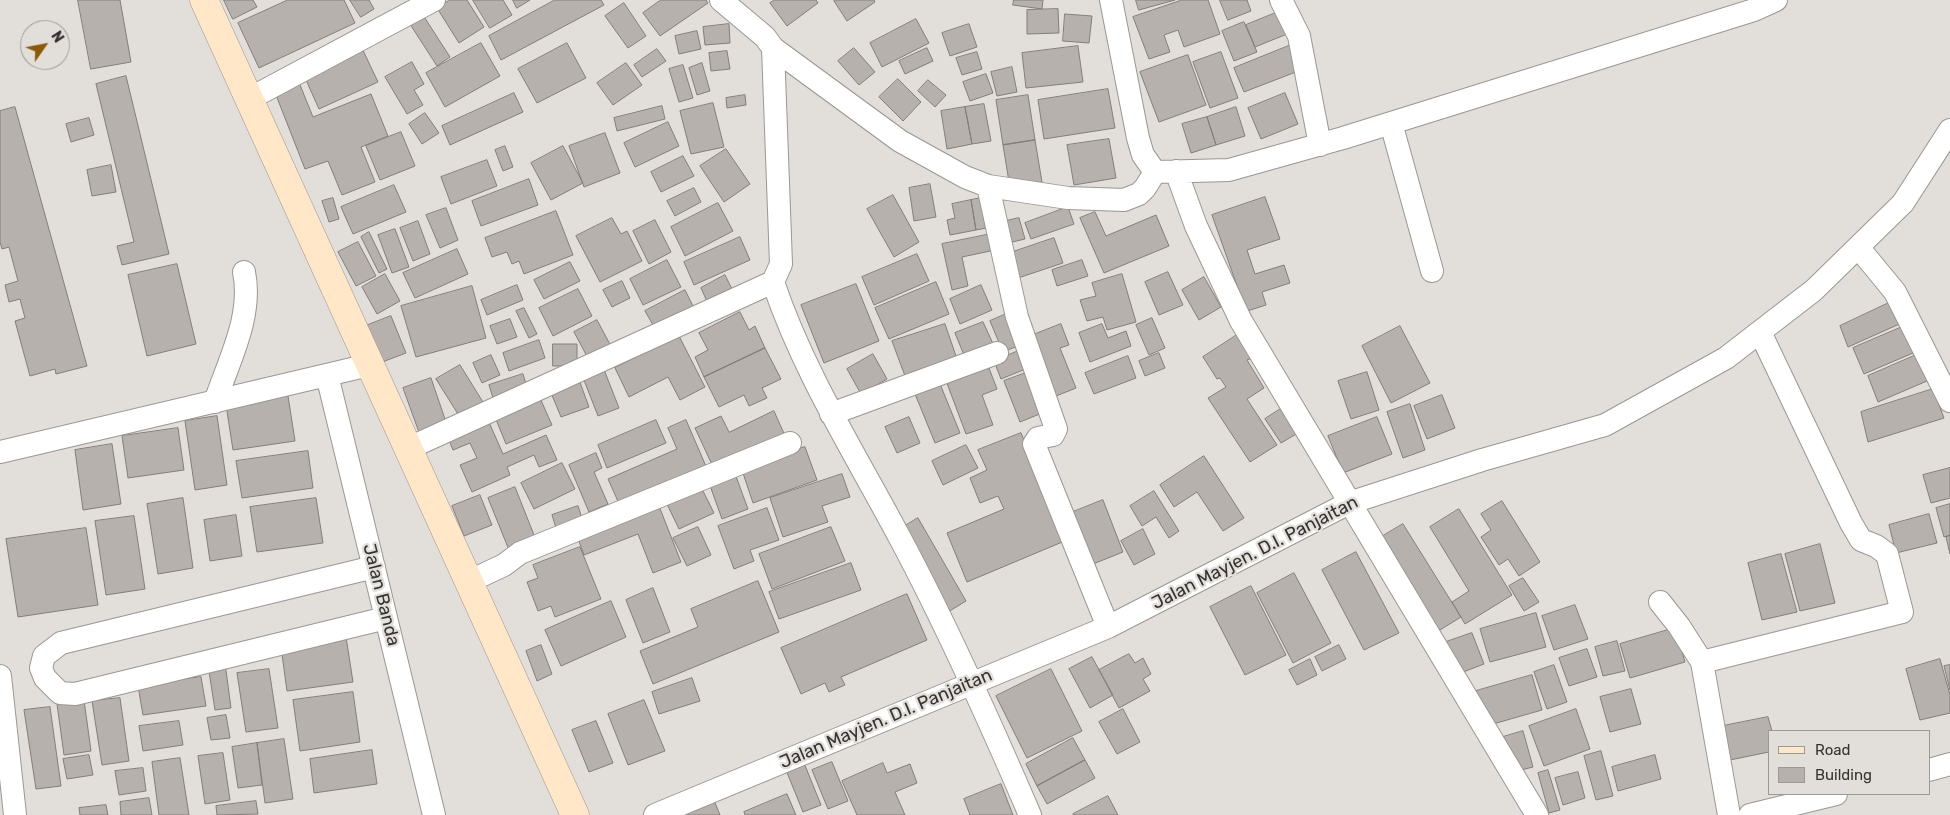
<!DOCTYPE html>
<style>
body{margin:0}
#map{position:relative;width:1950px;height:815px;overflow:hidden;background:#e2ded9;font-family:Rubik,sans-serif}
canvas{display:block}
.legend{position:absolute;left:1768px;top:730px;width:162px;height:65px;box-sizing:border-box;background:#e2ded9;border:1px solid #9c9a96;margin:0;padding:6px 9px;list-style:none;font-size:15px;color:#343331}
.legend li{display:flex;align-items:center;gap:10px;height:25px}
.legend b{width:25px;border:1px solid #9c9a96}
.north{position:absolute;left:20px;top:20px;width:50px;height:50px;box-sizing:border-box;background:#e2ded9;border:1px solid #9c9a96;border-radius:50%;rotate:57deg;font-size:14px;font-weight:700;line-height:20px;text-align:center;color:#343331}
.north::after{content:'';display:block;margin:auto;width:18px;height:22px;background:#8c5905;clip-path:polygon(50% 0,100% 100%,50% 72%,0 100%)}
</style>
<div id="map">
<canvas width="1950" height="815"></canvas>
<ul class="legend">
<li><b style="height:6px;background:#ffe7c7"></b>Road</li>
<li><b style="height:14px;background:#b6b1ad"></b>Building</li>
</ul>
<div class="north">N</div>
</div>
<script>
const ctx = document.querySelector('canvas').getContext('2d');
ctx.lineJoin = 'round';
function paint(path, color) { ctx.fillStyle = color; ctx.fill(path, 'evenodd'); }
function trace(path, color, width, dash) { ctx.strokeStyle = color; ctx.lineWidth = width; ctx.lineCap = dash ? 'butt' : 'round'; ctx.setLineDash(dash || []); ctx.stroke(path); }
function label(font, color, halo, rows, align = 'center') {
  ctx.font = font + ' Rubik,sans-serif'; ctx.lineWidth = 4.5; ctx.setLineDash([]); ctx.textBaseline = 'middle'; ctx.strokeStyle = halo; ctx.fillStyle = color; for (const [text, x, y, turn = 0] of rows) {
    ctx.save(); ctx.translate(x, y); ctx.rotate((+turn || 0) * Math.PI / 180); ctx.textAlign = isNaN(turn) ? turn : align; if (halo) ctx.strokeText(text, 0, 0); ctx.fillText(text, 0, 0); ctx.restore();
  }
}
const building = new Path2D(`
 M78 0H120L131 62 91 69Z
 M224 0H253L257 7 233 19Z
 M288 0H344L355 23 259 68 238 23Z
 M350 0H369L374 9 361 17Z
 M450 0H467L484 27 459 43 437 8Z
 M473 0H503L512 15 490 28Z
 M513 0H530L517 8Z
 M555 0H601L604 5 501 60 489 36Z
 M661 0H706L708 3 660 36 643 13Z
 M775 0H816L818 3 787 26 770 3Z
 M836 0H874L875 2 847 21 834 1Z
 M1014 0H1043L1042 9 1013 5Z
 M1136 0H1175L1139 10Z
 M1182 0H1208L1220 34 1184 47 1178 30 1164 35 1170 52 1149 59 1133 17Z
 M1220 0H1247L1251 11 1228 20Z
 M624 3 646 36 628 48 605 16Z
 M1058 9 1059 33 1027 34V10Z
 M1283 10 1292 32 1255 47 1246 25Z
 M421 12 450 57 437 66 408 21Z
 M1065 14 1092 16 1089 43 1063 41Z
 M916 19 929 43 882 67 870 43Z
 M1244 22 1257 52 1234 61 1222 31Z
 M729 24 730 43 705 45 703 27Z
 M969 24 977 47 950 56 942 33Z
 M697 31 701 49 679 54 675 36Z
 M481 43 500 76 445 107 426 73Z
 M567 43 586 78 537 103 518 69Z
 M360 44 378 82 319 109 302 71Z
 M1291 45 1301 70 1244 92 1234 68Z
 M1078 46 1083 82 1026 88 1022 53Z
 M854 48 875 72 859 85 838 61Z
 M927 48 933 61 905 74 899 61Z
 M657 49 666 61 642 77 634 65Z
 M727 51 730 69 711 71 709 53Z
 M977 52 982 69 962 75 956 58Z
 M1221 52 1238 98 1210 108 1193 62Z
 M1188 55 1206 105 1159 122 1140 72Z
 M412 62 424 84 414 90 423 105 407 114 385 77Z
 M626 63 642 85 613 105 597 83Z
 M702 63 710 91 697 95 689 68Z
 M683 65 693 98 679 102 669 69Z
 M1012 67 1017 92 997 96 991 72Z
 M986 74 993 93 970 101 963 82Z
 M126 76 169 254 122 265 117 246 134 242 96 84Z
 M898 79 921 102 903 121 879 97Z
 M298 80 313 117 371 94 388 136 361 147 375 182 342 195 328 161 305 169 274 90Z
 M928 80 946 95 935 107 918 91Z
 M1108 89 1115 128 1044 139 1038 100Z
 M514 93 523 112 450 145 442 126Z
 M1285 93 1298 124 1261 139 1248 108Z
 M745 95 746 105 727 108 726 98Z
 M1028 95 1035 140 1003 145 996 100Z
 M713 103 724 147 691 154 680 111Z
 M984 104 991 141 972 144 965 107Z
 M662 106 665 119 617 131 614 118Z
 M15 107 87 366 56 374 55 369 30 376 15 321 25 318 20 299 9 302 5 285 18 281 9 247 2 249 0 242V111Z
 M965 107 972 144 947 149 941 111Z
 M1236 107 1245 136 1216 145 1207 117Z
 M425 113 439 133 422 144 409 124Z
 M1207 117 1216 145 1191 153 1182 124Z
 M89 118 94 135 71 142 66 124Z
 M668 122 679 146 635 167 624 143Z
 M401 132 415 166 380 180 366 146Z
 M605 133 620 173 584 187 569 146Z
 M1109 139 1116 178 1074 185 1067 145Z
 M1035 140 1042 182 1010 188 1003 145Z
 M505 146 513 167 503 171 495 150Z
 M563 146 583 183 551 200 531 163Z
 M726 149 750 184 724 202 700 166Z
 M683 156 694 176 661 192 651 172Z
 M487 160 497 186 451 204 441 177Z
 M111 165 116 192 92 196 87 170Z
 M529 179 538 205 481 226 472 201Z
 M930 184 936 217 914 221 909 188Z
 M394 185 406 212 353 234 341 207Z
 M694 188 701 202 675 216 667 201Z
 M893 195 919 242 894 257 867 209Z
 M986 197 992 227 976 230 971 200Z
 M1265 197 1280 239 1247 250 1255 274 1284 265 1290 283 1262 292 1266 305 1241 313V297L1212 215Z
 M333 198 339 219 329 222 322 201Z
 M971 200 976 230 950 235 947 220 955 218 952 204Z
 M718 203 733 231 685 256 671 227Z
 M1068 207 1074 224 1031 239 1025 223Z
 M446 208 458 240 440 248 426 215Z
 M556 211 573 255 524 274 519 261 512 264 507 252 492 257 485 238Z
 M1095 212 1106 236 1156 215 1169 246 1104 273 1080 218Z
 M612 218 621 234 627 231 642 261 600 282 576 236Z
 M1019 218 1025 239 1004 244 998 223Z
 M655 220 671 252 649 264 633 231Z
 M418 221 430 254 413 261 400 228Z
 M395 229 409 267 392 273 378 235Z
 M369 232 387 269 379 273 361 237Z
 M991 234 995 250 962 257 968 286 952 290 942 244Z
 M740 237 750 260 694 285 684 262Z
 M1054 238 1063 263 1018 278 1010 253Z
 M358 242 376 276 356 286 338 252Z
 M457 249 468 274 415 298 403 273Z
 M917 254 929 281 874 305 862 277Z
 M667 260 681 287 643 305 630 279Z
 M1082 260 1088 276 1057 286 1052 270Z
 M570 262 580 281 544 299 534 280Z
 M177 264 196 344 147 356 128 275Z
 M1168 272 1183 305 1159 315 1145 282Z
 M385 274 400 301 377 314 362 287Z
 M1122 274 1136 322 1107 330 1103 317 1087 321 1080 300 1096 296 1092 283Z
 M725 275 735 295 710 308 701 288Z
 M1204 277 1221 307 1199 320 1182 290Z
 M622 281 630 298 612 307 603 290Z
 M936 282 949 314 889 339 875 308Z
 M856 284 879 341 824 363 801 305Z
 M517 285 523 300 487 315 481 300Z
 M981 285 992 310 960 324 950 299Z
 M472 286 486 338 416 357 401 306Z
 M578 289 592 316 553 336 539 308Z
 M685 290 696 312 657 332 645 311Z
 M1893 301 1904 322 1848 347 1840 326Z
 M524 308 537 334 529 338 516 311Z
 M740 312 749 330 755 326 765 348 704 377 695 357 708 350 699 333Z
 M1011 312 1025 343 1003 352 990 321Z
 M391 316 406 353 377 364 363 327Z
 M1152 318 1165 348 1149 355 1136 325Z
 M510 319 517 337 497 344 490 326Z
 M597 320 613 350 590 362 574 332Z
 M983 322 995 348 966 360 955 333Z
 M945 324 957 359 905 376 892 341Z
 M1061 324 1069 345 1060 348 1076 388 1051 398 1028 337Z
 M1102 324 1108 338 1126 331 1131 346 1090 362 1079 333Z
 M1909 324 1920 350 1864 374 1853 348Z
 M1400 326 1430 383 1391 403 1362 346Z
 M1237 335 1252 358 1247 360 1264 388 1247 399 1277 445 1250 462 1208 398 1226 387 1220 378 1217 379 1203 357Z
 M679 336 705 387 680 400 668 377 629 397 615 368Z
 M539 340 545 358 509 371 503 353Z
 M553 344H577V366H553Z
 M765 348 781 379 762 388 767 398 749 406 744 395 719 407 704 377Z
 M1021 350 1028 368 1001 379 994 361Z
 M1923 352 1934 378 1878 402 1868 376Z
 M1159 353 1165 368 1145 376 1139 361Z
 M873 354 887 379 861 394 847 369Z
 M491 355 500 375 482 383 473 363Z
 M1128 356 1136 378 1094 394 1085 373Z
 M987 363 997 389 982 395 993 425 966 434 945 378Z
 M460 365 486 407 463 422 436 379Z
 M603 367 619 408 598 416 582 375Z
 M1031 371 1047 411 1020 422 1004 381Z
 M1367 372 1379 410 1351 419 1338 381Z
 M523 374 528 391 494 401 489 385Z
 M578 377 589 407 561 417 549 388Z
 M431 378 447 425 420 435 403 388Z
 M938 379 960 433 935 443 913 389Z
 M1933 389 1944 418 1868 442 1861 412Z
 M1442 395 1455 428 1427 439 1414 406Z
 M288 396 295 441 233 450 226 405Z
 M540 398 552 425 506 444 495 417Z
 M1410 404 1425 450 1403 458 1387 412Z
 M1282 408 1298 433 1281 443 1265 419Z
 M774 411 786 438 715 471 695 428 721 416 729 432Z
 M217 416 227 485 195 490 185 421Z
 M909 417 920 443 897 453 885 427Z
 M1377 417 1392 454 1343 473 1328 436Z
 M488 420 503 454 546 435 557 460 539 467 534 455 507 467 510 475 472 492 460 465 477 458 470 443 453 450 448 438Z
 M656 420 666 443 607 468 598 445Z
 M686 420 708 471 621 508 608 479 677 449 668 428Z
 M178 428 184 470 128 478 122 436Z
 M1021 433 1067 540 967 582 947 533 1004 509 998 496 980 503 970 478 987 470 978 450Z
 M112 444 121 504 83 510 75 450Z
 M966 445 978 468 943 485 932 461Z
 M805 447 817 480 753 503 742 470Z
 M308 451 313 488 242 498 236 461Z
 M596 453 602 468 594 472 608 504 589 512 569 465Z
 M1204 456 1244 518 1223 531 1197 492 1174 507 1160 485Z
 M562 463 575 489 534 509 521 483Z
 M1950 468V498L1931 503 1923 475Z
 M734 471 748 509 722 519 708 480Z
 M842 474 850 497 822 506 828 522 783 537 770 498Z
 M699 483 714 513 679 529 665 500Z
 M515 487 536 540 509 550 488 498Z
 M1154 491 1179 531 1169 538 1156 517 1142 526 1130 506Z
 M480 495 492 525 464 536 452 506Z
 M183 498 193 568 158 574 147 504Z
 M316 498 323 543 257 552 250 507Z
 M1103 500 1123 552 1093 564 1073 512Z
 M657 501 681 562 653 573 638 534 584 555 576 533Z
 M1502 501 1540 562 1519 576 1508 559 1499 565 1481 537 1491 530 1481 514Z
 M1950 504V535L1944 537 1936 508Z
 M578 506 583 521 557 531 552 515Z
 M767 508 779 540 750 550 754 561 734 569 718 526Z
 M1459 509 1512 595 1465 624 1452 602 1469 591 1430 527Z
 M1929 514 1937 543 1896 553 1889 525Z
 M236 515 242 556 210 561 204 520Z
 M134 516 145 589 106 595 95 521Z
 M918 518 966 601 948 612 900 529Z
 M1403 524 1461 617 1435 633 1378 539Z
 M698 527 711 555 687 566 673 538Z
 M831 527 845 561 772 589 759 554Z
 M86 528 98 605 18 617 6 539Z
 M1143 529 1155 554 1134 565 1121 541Z
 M1950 536V554L1946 537Z
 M1820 544 1835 603 1800 611 1785 554Z
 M580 547 601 599 555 617 551 606 538 611 527 582 538 578 533 565Z
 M1356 552 1399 633 1364 650 1322 570Z
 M1781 554 1797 612 1762 620 1748 563Z
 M851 563 861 590 779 619 769 592Z
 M1294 573 1331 643 1293 663 1257 593Z
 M1523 578 1539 602 1524 611 1509 586Z
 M758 581 779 632 653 684 640 651 698 627 691 609Z
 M1251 586 1286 655 1245 675 1210 607Z
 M653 588 670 632 643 643 626 600Z
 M907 594 927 640 841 677 845 685 829 692 825 683 801 694 781 648Z
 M611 601 626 637 561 666 545 630Z
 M1575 605 1588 639 1554 650 1542 616Z
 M1536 613 1546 647 1490 662 1480 629Z
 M1675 628 1685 662 1630 678 1620 644Z
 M1472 633 1484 664 1458 674 1446 642Z
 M346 637 353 682 287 691 281 647Z
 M1617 641 1625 671 1603 676 1595 647Z
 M541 645 552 674 537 681 526 651Z
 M1339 645 1346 659 1322 671 1315 657Z
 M1587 649 1597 677 1569 686 1559 658Z
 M1129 654 1135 663 1143 658 1151 674 1143 679 1150 691 1119 708 1099 670Z
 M1092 657 1113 695 1090 708 1069 669Z
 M1310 659 1317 675 1297 685 1289 670Z
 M1940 659 1950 695V713L1920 720 1906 669Z
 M225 663 231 708 215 710 208 665Z
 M1554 665 1567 702 1547 709 1534 672Z
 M1950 665V690L1944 666Z
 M269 669 278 728 246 732 237 673Z
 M1051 669 1082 731 1027 758 996 696Z
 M1532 675 1542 710 1486 726 1476 691Z
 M201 677 206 706 143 715 138 686Z
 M692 678 700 701 659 714 652 692Z
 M1631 689 1641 724 1610 732 1600 697Z
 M353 692 360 742 300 751 293 700Z
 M120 698 129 761 102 765 92 701Z
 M84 700 91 751 64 755 57 704Z
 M644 700 665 751 628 765 608 714Z
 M50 707 61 786 36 789 24 710Z
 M1123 709 1140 742 1117 754 1099 722Z
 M1576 709 1590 749 1544 766 1529 726Z
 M226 715 230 738 211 740 207 718Z
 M1768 717 1772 731H1769V752L1725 761 1718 727Z
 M179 721 183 745 143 751 139 726Z
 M596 721 613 763 589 772 572 730Z
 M1523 731 1533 767 1513 772 1503 737Z
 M1073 738 1085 760 1037 786 1026 764Z
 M284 739 293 799 265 803 257 743Z
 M257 743 262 785 238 788 232 747Z
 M372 750 377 784 314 793 310 759Z
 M1601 751 1613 796 1596 800 1584 756Z
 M223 753 230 800 205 804 198 756Z
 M89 755 93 775 67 779 63 759Z
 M1655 755 1661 779 1618 791 1612 767Z
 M180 758 189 815H159L152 762Z
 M802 758 821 805 803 812 784 765Z
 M1085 760 1095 778 1047 804 1037 786Z
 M832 762 848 801 828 809 812 770Z
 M883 763 887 773 910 764 917 783 895 792 905 815H857L842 781Z
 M143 768 146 791 119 795 115 771Z
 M1548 770 1560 810 1549 813 1538 773Z
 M1578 772 1585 798 1563 805 1555 778Z
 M1001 784 1013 815H970L964 799Z
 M787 794 796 815H745L744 812Z
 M1108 796 1118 815H1073V814Z
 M149 798 152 815H121L120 802Z
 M713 798 720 815H674Z
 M256 801 258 814 217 815 216 806Z
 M106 805 108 815H80L79 808Z`);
const street = new Path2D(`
 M721 0 765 37 773 48 781 264 773 282C804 374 856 455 901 540 949 630 990 722 1030 815
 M1111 0 1138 138 1143 155 1155 172 1229 170 1343 138 1754 10 1776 0
 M1281 0 1299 36 1320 145
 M773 48 900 141 965 177 988 186 1068 198 1124 200 1139 194 1145 188 1155 172
 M249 99 434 0
 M1391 123 1432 271
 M1176 171 1196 226 1241 321 1537 815
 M988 186 1017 317 1056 429 1053 435 1038 438 1034 444 1108 627
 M1858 247 1895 292 1950 401
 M327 375 434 815
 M215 402C229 360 253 316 244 272
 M831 414 997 353
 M407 449 773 282
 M0 452 369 365
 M374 567 61 643 44 656 41 668 45 678 60 693 75 694 386 618
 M468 582 504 565 520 553 790 443
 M1660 602 1679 626 1702 662 1729 815
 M1702 662 1902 612 1887 554 1876 546 1861 540 1851 523 1760 332
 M0 676 15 815
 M1929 770 1950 764
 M655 815 1108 627 1349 503 1482 460 1605 425 1726 358 1814 290 1903 203 1950 130
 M1750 815 1836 794`);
const secondary = new Path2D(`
 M204 0 575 815`);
const streetNames = [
 ["Jalan Mayjen. D.I. Panjaitan",1255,553,-27],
 ["Jalan Banda",381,595,76],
 ["Jalan Mayjen. D.I. Panjaitan",886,719,-23]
];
paint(building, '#b6b1ad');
trace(building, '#827e7a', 1);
trace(street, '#9b9792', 24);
trace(secondary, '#9b9792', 29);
trace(street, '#fff', 22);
trace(secondary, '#ffe7c7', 28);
label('18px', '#343331', '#e2ded9', streetNames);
</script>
